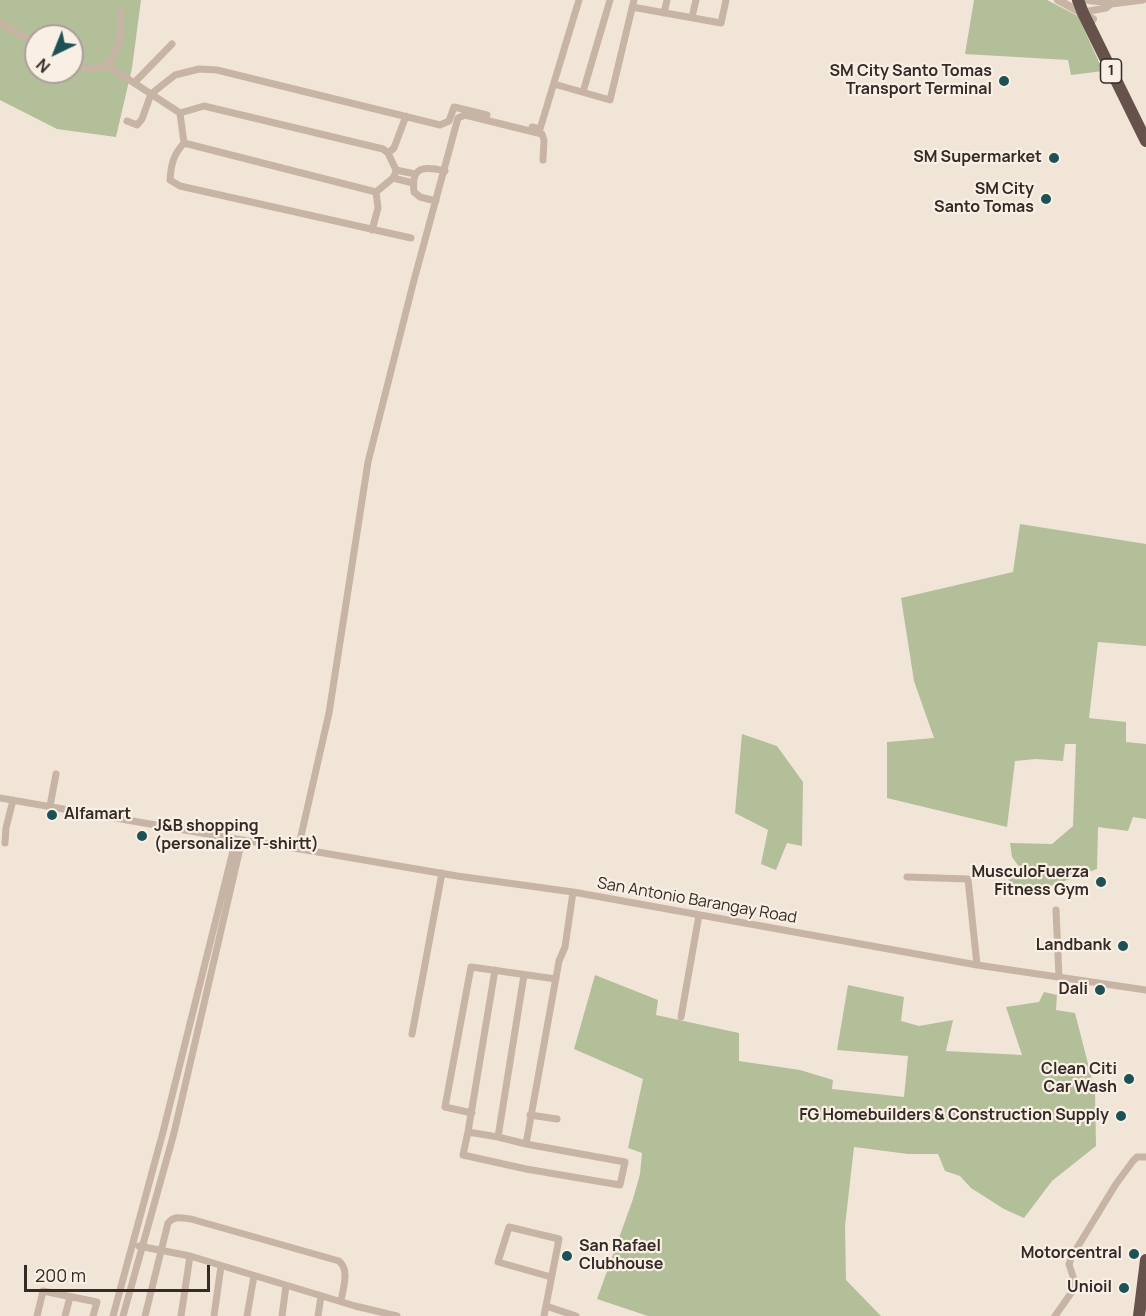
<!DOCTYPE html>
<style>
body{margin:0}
#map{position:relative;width:1146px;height:1316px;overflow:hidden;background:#f1e5d8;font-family:Manrope,sans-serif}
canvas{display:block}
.north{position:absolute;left:24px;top:24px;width:60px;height:60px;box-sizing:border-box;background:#f9efe4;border:2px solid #aaa098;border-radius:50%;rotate:223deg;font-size:16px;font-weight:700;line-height:24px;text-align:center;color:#342a26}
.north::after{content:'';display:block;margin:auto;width:21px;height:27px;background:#1c5255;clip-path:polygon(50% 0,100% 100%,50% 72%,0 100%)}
.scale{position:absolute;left:24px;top:1265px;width:186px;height:27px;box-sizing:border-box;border:3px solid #342a26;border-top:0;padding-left:8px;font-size:18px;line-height:21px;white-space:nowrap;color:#342a26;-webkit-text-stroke:4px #f9efe4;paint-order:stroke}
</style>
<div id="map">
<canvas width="1146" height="1316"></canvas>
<div class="north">N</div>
<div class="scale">200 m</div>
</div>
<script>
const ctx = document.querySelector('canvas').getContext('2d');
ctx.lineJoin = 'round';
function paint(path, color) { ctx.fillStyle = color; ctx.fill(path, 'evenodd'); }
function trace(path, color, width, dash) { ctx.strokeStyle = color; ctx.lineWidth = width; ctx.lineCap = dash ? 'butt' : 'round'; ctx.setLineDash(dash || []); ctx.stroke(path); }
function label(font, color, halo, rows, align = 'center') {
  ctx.font = font + ' Manrope,sans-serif'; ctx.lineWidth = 4.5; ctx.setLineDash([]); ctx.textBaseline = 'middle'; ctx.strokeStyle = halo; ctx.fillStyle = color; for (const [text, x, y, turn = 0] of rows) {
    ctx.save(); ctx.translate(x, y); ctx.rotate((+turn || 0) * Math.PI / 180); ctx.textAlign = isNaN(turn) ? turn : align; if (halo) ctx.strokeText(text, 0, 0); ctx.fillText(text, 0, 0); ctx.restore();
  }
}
const green = new Path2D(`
 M0 0H141L132 68 116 137 57 129 0 100ZM36 36H72V72H36Z
 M974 0H1047L1078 16 1103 71 1071 75 1068 60 965 54Z
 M1020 524 1146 544V646L1098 642 1089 718 1126 722V742L1146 744V819L1133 817 1128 831 1098 827 1097 869 1032 893 1017 894 1007 877 1020 868 1012 857 1010 843 1052 844 1073 826 1076 744H1065L1063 761 1036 759 1015 761 1007 827 887 798V742L934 738 914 681 901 598 1013 572Z
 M742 734 777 746 803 782 802 846 787 843 776 870 761 864 768 830 735 813Z
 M595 975 658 1000 656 1015 739 1033V1061L800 1070 833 1080 832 1089 904 1097 908 1056 837 1050 848 985 904 997 901 1021 919 1026 953 1020 946 1051 1022 1055 1006 1007 1039 1002 1044 992 1057 995 1056 1010 1075 1013 1095 1091 1096 1146 1052 1181 1024 1218 1004 1209 971 1188 960 1176 945 1171 938 1154H908L854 1147 845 1226 846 1280 881 1316H648L597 1299 633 1199 640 1174 642 1153 628 1148 643 1079 574 1049Z`);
const minor = new Path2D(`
 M1087 0C1095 3 1104 0 1111 4
 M632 7 721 23 726 0
 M1089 11 1106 8 1111 4 1143 0
 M664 13 667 0
 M692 17 696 0
 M0 23 36 44
 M72 62 87 69 100 68 111 60 120 41 121 11
 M105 64 151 94 142 119 137 125 127 121
 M134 83 172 44
 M554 84 610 100 634 0
 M583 92 610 0
 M180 113 151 94 175 75 199 69 217 70 440 125 449 121 454 107 487 115
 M532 127 540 129 579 0
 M184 143 376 192 393 178 395 174 396 170 388 153 383 149 204 106 180 113 184 143C173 155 171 165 170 180L180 186 411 238
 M388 153 394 148 406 116
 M396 170 415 174
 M393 178 413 183
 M436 201 420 197 414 192C411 166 423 166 445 171
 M372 230 378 208 376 192
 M0 798 242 840 306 850 457 876 573 892 977 965 1146 990
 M50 806 56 774
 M5 843 6 828 13 800
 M298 849 329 713 368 462 413 284 458 118 465 115 542 134 544 140 543 160
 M907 877 968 879 977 965
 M1056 910 1059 977
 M681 1017 699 915
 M412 1034 442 873
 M472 1113 445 1107 471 967 556 979
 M530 1115 557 1119
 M468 1132 498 1137 526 1144 625 1162 620 1185 526 1169 463 1155 468 1132 495 970
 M498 1137 524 975
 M526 1144 559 961 565 947 573 892
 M139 1246 190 1256 355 1306 397 1316
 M546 1306 576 1316
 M37 1316 43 1291 97 1302 93 1316
 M65 1316 70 1297
 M113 1316 163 1132 236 839
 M123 1316 174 1133 242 840
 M145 1316 168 1223C175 1215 182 1218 191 1219L339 1261C350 1270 343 1288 341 1301
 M181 1316 190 1256
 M214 1316 221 1266
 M247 1316 254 1276
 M282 1316 286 1286
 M318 1316 321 1296
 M544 1316 559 1239 509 1227 498 1262 551 1277
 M1055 1316 1076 1286 1069 1264 1072 1256 1116 1184 1133 1161 1137 1157H1146`);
const tertiary = new Path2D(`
 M1058 0 1093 19`);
const trunk = new Path2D(`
 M1078 0 1083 13 1146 141
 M1139 1316 1146 1260`);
const markers = [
 [1004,81,6,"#1c5255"],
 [1054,158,6,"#1c5255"],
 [1046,199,6,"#1c5255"],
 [52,815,6,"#1c5255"],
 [142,836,6,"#1c5255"],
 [1101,882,6,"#1c5255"],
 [1123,946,6,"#1c5255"],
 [1100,990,6,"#1c5255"],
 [1129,1079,6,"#1c5255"],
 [1121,1116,6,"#1c5255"],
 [1134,1254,6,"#1c5255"],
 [567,1256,6,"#1c5255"],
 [1124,1288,6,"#1c5255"]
];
const shields = [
 [1111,71,21]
];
const shieldNames = [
 ["1",1111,71]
];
const poiNames = [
 ["SM City Santo Tomas",992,72],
 ["Transport Terminal",992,90],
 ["SM Supermarket",1042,158],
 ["SM City",1034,190],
 ["Santo Tomas",1034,208],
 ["Alfamart",64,815,"left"],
 ["J&B shopping",154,827,"left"],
 ["(personalize T-shirtt)",154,845,"left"],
 ["MusculoFuerza",1089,873],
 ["Fitness Gym",1089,891],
 ["Landbank",1111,946],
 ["Dali",1088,990],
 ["Clean Citi",1117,1070],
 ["Car Wash",1117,1088],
 ["FG Homebuilders & Construction Supply",1109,1116],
 ["San Rafael",579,1247,"left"],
 ["Clubhouse",579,1265,"left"],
 ["Motorcentral",1122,1254],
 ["Unioil",1112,1288]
];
const streetNames = [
 ["San Antonio Barangay Road",697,901,10]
];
paint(green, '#b3bf99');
trace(minor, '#c8b4a5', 7);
trace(tertiary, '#c8b4a5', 8);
trace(trunk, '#66524a', 12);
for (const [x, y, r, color] of markers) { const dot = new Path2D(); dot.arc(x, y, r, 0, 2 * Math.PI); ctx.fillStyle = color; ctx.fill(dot); trace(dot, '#f9efe4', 2); }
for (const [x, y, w] of shields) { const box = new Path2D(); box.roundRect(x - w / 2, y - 12, w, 24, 4.5); ctx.fillStyle = '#f9efe4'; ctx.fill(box); trace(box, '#342a26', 1.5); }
label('bold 15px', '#342a26', null, shieldNames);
label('bold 16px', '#342a26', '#f9efe4', poiNames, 'right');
label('16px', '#342a26', '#f9efe4', streetNames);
</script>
